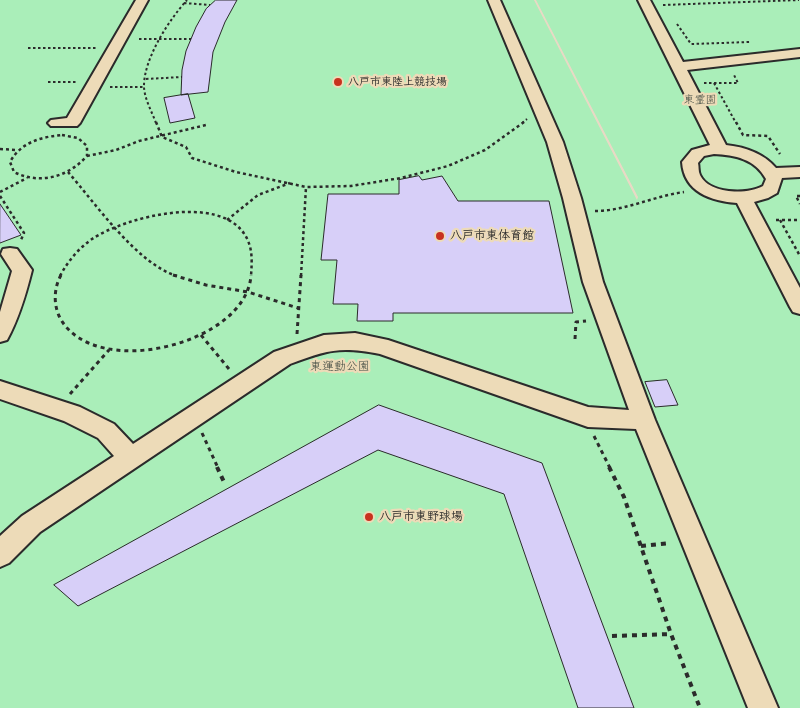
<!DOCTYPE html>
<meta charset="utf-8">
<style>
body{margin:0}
canvas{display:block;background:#e9d9c5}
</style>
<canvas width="800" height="708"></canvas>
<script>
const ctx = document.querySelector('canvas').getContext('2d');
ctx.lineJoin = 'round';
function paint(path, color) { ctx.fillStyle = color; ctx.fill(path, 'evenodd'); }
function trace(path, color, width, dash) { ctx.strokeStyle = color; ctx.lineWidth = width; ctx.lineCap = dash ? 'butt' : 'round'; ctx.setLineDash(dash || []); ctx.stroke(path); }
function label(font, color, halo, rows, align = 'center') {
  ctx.font = font + ' "Playpen Sans","Klee One",sans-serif'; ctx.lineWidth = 4.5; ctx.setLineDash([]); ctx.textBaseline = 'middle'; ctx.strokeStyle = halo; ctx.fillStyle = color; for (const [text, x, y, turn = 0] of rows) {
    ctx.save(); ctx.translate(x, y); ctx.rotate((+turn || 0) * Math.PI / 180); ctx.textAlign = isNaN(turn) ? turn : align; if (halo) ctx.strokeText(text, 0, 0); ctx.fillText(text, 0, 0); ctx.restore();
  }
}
const green = new Path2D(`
 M0 0H534L637 200 638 197 536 0H800V708H0Z`);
const building = new Path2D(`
 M216 0H237L225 22 213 52 208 92 181 95 182 70 186 51 196 27 206 9Z
 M188 94 195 118 170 123 164 98Z
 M419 176 422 180 442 176 458 201H549L573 313H393V321H357L358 304H333L337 260H321L328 194H399V180Z
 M0 204 21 235 0 243Z
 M667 380 678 405 655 407 645 382Z
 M379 405 542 463 634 708H578L504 494 378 450 78 606 54 585Z`);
const pathFar3 = new Path2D(`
 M184 3 210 5
 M663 5 799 0
 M677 24 691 44 750 42
 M139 39H191
 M28 48H97
 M146 79 182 77
 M48 82H77
 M704 83H738L734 75
 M714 83 736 123
 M110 87H144
 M156 123C152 112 144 98 144 86 144 58 169 20 187 0
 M522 123 527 119`);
const pathFar2 = new Path2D(`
 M156 122 162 137 186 147 192 158 236 172 306 187 351 186 401 178 448 166 485 150 524 122
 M736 122 743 135 768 136 780 154
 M62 135 78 138 87 146V156C68 177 40 185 14 172L10 162C21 142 41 137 62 135Z
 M0 149 17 150
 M87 156 116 150 139 141 206 125
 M68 172C96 204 137 264 177 276
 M0 192 27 178
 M0 196 24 233 21 240
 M800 196H796L800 204
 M595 211C625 211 654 196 684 192
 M227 220 258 195 290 183
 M776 220H800
 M780 220 800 256
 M60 276C68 261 78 249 92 239 125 217 219 193 245 235 253 248 252 261 251 276
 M301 276 306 187`);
const pathFar1 = new Path2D(`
 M61 275C54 288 53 304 60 318 95 382 247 344 251 275
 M173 275 206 285 248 292 298 308
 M297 334 301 275
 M201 335 229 369
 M575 339 576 322 586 321
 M70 394 109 350
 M202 433 218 468
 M594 436 610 468`);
const path = new Path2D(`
 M217 467 225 484
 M609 467 624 497 671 634 700 708
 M641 546 670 543
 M612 636 671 634`);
const minor = new Path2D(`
 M136 0H148L80 123 77 126H51L48 123 51 120 67 118Z
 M488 0H500L563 142 581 198 603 282 655 420 778 708H748L636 429 588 427 380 354C340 346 327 350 290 364L40 532 9 563 0 567V536L22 516 114 456 98 438 64 421 0 399V381L80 407 114 424 133 444 274 352 324 335 355 333 388 340 588 407 629 410 583 282 563 198 547 142Z
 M638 0H650L683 62 800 49V57L687 70 726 145C745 147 763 153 776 168L800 167V177L782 178 777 193 768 198 754 202 800 288V314L793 312 790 307 737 203C711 201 684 192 682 162L692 150 710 145ZM714 154C735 155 755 159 766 179L763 186C747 195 709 194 700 175 698 171 699 167 698 163L704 156Z
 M10 248 17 249 32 270C26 294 19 318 7 340L0 342V312L12 271 1 254 3 249Z`);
const markers = [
 [338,82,5,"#c8321e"],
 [440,236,5,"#c8321e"],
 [369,517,5,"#c8321e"]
];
const farPoinames = [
 ["八戸市東陸上競技場",348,82]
];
const farParknames = [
 ["東霊園",700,100]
];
const poiNames = [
 ["八戸市東体育館",450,236],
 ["八戸市東野球場",379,517]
];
const parkNames = [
 ["東運動公園",340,367]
];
paint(green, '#aaeeb9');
paint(building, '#d7cff8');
trace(building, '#2b2b2b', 1);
trace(minor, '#2b2b2b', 4);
trace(pathFar3, '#2b2b2b', 2, [2.5, 2.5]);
trace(pathFar2, '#2b2b2b', 2.5, [3, 3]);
trace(pathFar1, '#2b2b2b', 3, [4, 4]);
trace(path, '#2b2b2b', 4, [5, 5]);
paint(minor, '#eddbb8');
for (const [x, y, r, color] of markers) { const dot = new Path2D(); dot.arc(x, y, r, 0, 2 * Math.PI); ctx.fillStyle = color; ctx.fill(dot); trace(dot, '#eddbb8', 2); }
label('bold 11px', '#2b2b2b', '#eddbb8', farPoinames, 'left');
label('11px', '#3e4840', '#eddbb8', farParknames);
label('bold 12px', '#2b2b2b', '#eddbb8', poiNames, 'left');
label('12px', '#3e4840', '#eddbb8', parkNames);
</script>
